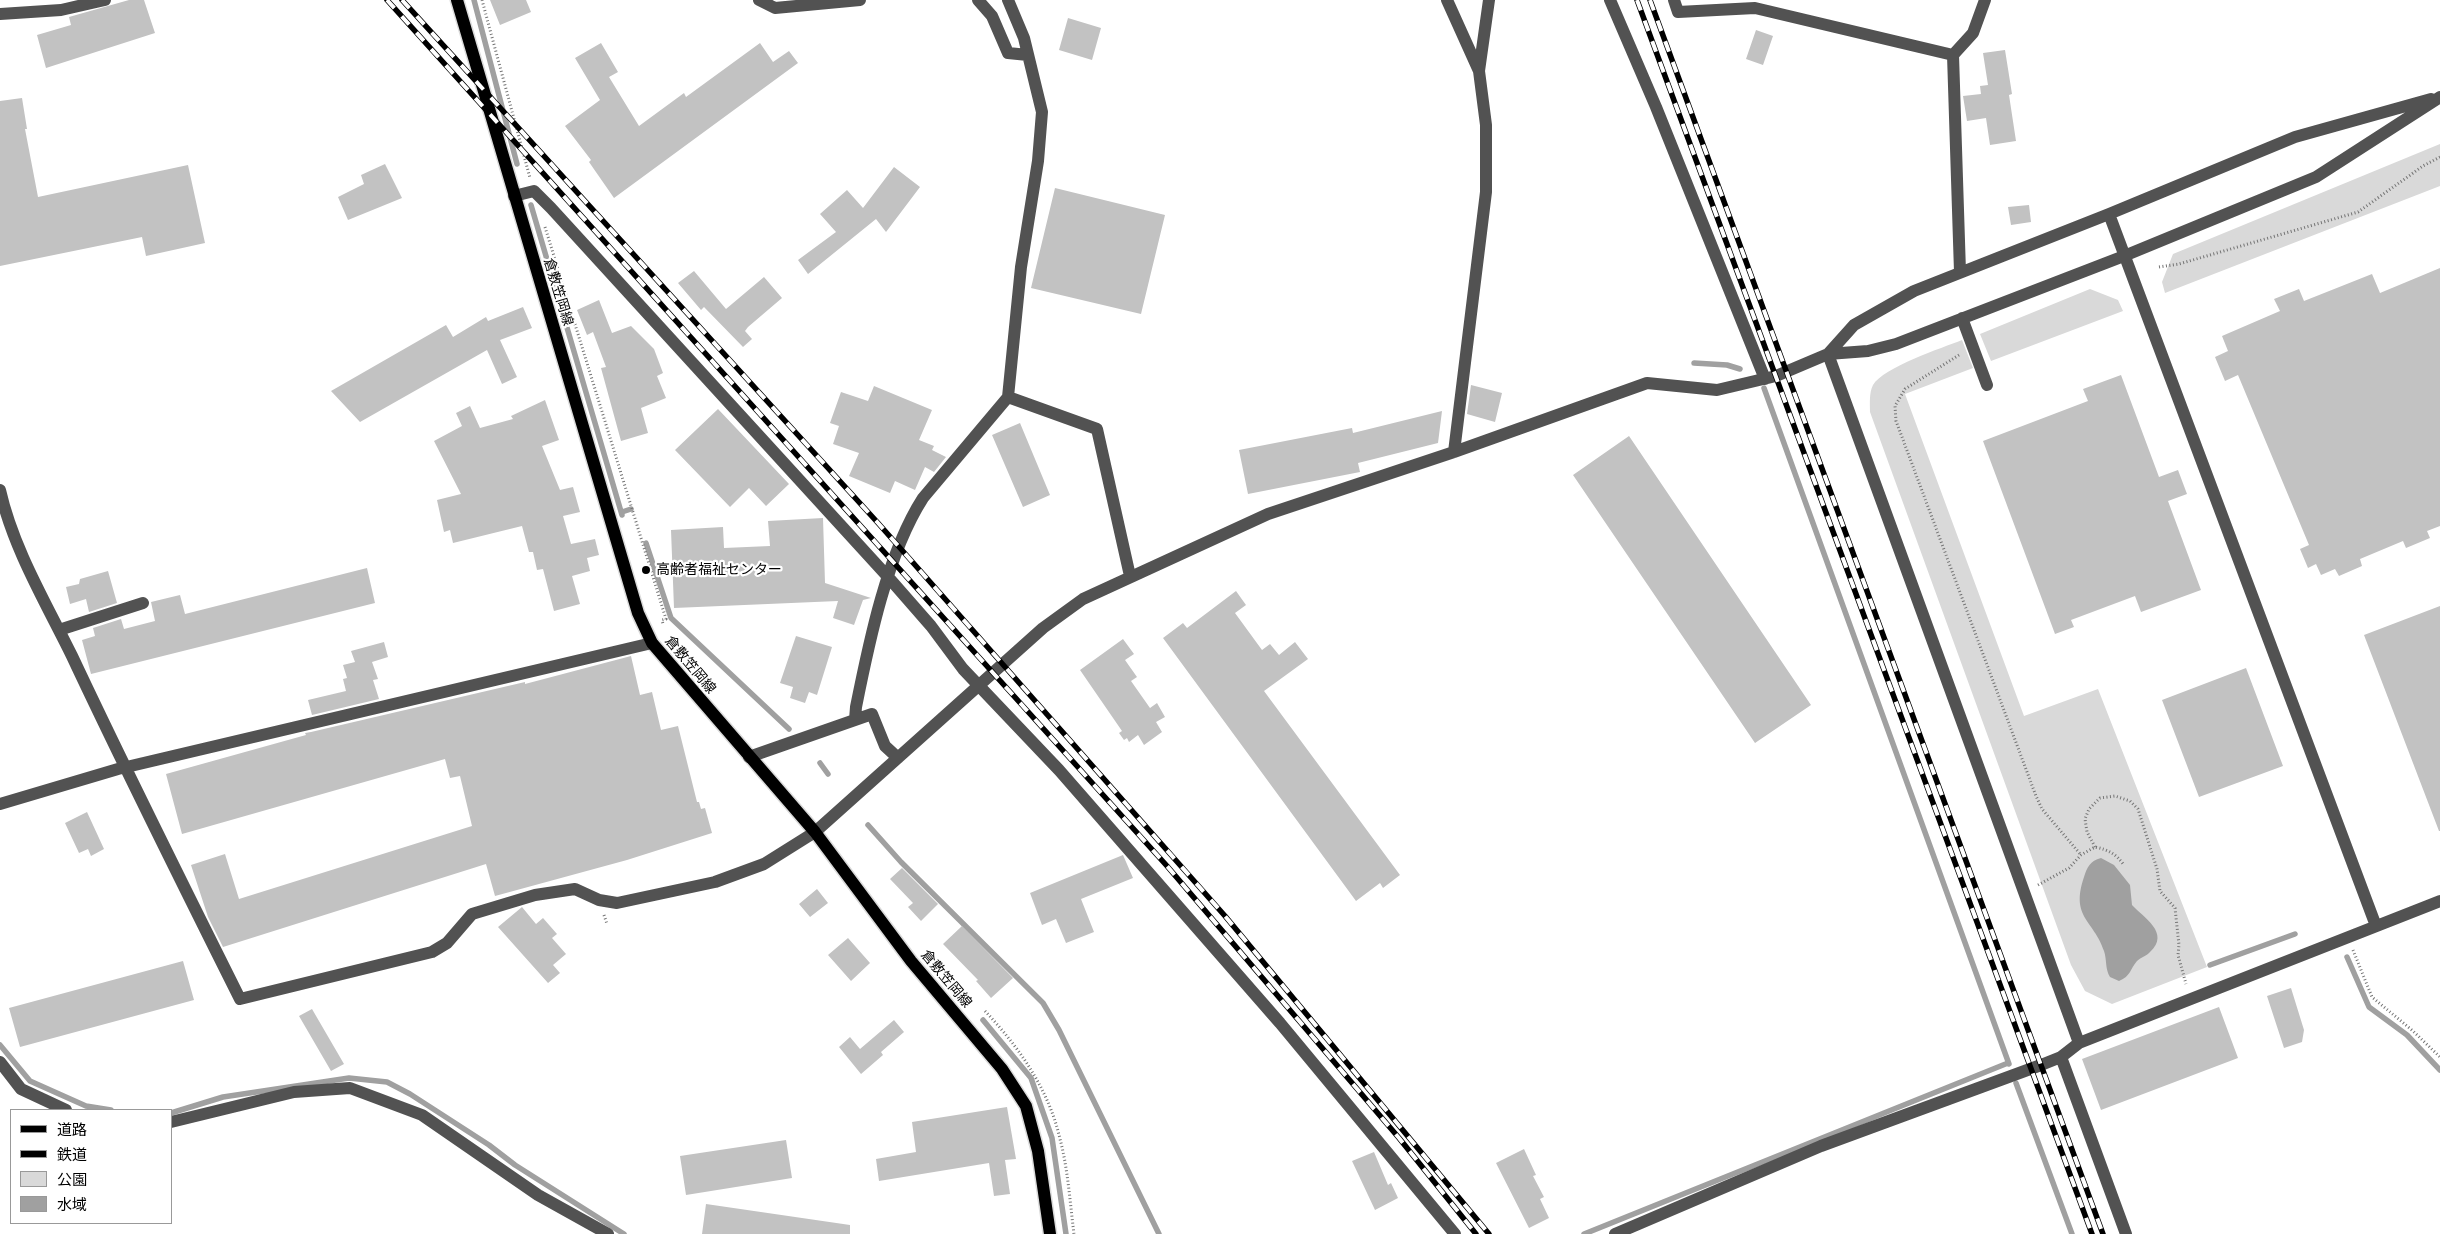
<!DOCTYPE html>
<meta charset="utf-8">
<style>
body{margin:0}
#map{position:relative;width:2440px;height:1234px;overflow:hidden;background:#fff;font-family:"PT Sans","Noto Sans JP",sans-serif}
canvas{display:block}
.legend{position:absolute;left:10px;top:1109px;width:162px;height:115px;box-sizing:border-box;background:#fff;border:1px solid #999;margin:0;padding:6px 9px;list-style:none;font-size:15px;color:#000}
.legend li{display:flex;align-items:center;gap:10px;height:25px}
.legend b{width:25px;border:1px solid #999}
</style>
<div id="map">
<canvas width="2440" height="1234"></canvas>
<ul class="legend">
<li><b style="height:6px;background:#000"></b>道路</li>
<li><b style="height:6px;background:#000"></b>鉄道</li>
<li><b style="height:14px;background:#d9d9d9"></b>公園</li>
<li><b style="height:14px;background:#a0a0a0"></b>水域</li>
</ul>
</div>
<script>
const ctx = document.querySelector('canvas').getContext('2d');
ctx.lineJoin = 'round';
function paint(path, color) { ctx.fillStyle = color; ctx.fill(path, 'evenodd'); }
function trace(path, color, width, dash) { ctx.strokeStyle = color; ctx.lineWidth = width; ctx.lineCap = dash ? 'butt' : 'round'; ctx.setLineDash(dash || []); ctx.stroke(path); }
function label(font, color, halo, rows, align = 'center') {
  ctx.font = font + ' "PT Sans","Noto Sans JP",sans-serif'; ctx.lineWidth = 4.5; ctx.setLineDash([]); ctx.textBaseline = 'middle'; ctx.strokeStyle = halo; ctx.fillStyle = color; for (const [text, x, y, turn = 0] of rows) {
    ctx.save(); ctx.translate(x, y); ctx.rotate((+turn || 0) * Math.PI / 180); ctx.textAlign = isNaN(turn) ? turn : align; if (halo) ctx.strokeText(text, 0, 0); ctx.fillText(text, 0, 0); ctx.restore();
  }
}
const green = new Path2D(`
 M2440 144V186L2165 293 2162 282 2173 254Z
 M2090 289 2118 300 2123 311 1991 361 1980 334Z
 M1962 340 1973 368 1905 394 2024 716 2098 689 2207 967 2112 1004 2085 991 2071 965 1870 412C1870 403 1869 393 1873 385 1884 367 1942 348 1962 340Z`);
const water = new Path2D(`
 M2101 858 2114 865 2130 885 2132 905C2143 917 2171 933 2150 952 2147 956 2141 957 2137 961 2130 969 2131 976 2119 981L2110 977C2105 969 2107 960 2104 951 2094 920 2070 918 2084 877 2087 867 2090 861 2101 858Z`);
const stream = new Path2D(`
 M474 0 517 164
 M531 205 622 515
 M1694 363 1727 365 1740 369
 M1764 388 2009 1064
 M622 512 631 509
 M646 543 671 618 789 729
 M820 763 828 774
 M868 825 901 862 1043 1003 1059 1030 1159 1234
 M2347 957 2369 1007 2407 1035 2440 1070
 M2210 965 2295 934
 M983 1020 1031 1078 1052 1138 1066 1234
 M0 1045 30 1081 86 1106 111 1110
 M2016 1083 2072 1234
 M171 1113 223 1097 349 1078 387 1082 410 1094 489 1145 515 1165 624 1234
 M1584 1234 2008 1063`);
const building = new Path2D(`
 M129 0H144L155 33 46 68 37 35 71 25 69 17Z
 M490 0H526L531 12 500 25Z
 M1068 18 1101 28 1092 60 1059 50Z
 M1756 30 1773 36 1763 65 1746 59Z
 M601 43 618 72 609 77 639 126 684 93 686 97 760 43 773 62 789 51 798 63 614 198 589 162 591 160 565 126 600 100 575 58Z
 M2005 50 2012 94 2009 95 2016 141 1990 145 1986 118 1967 121 1963 96 1981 94 1980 86 1988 85 1983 53Z
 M22 98 27 129H25L38 197 188 165 205 243 146 256 142 237 0 266V101Z
 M385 164 402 198 348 220 338 197 364 184 361 175Z
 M894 167 920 187 886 232 876 219 808 274 798 260 836 232 820 214 847 190 863 208Z
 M1055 188 1165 215 1141 314 1031 288Z
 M2029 205 2031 222 2011 225 2008 207Z
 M2440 268V526L2427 531 2430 538 2406 548 2403 541 2360 559 2362 566 2339 576 2335 569 2321 575 2316 564 2308 568 2300 549 2309 545 2238 375 2225 381 2215 357 2228 351 2222 336 2280 311 2274 299 2299 289 2304 301 2372 274 2380 293Z
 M694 271 726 309 764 277 782 298 748 327 745 331 752 339 743 347 704 307 701 310 678 283Z
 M599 300 612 333 631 326 654 349 663 373 657 376 666 398 641 408 648 433 621 441 601 368 606 367 593 332 587 335 577 310Z
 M523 307 532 328 500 340 517 377 502 384 487 350 360 422 331 391 446 325 453 337 486 317 488 321Z
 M2121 375 2159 477 2178 470 2187 494 2168 501 2201 590 2141 612 2135 596 2071 620 2074 627 2055 634 1983 441 2088 401 2083 389Z
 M1471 385 1502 393 1495 422 1467 414Z
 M874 386 932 410 919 440 934 446 932 450 946 457 934 472 925 467 915 490 895 481 890 493 849 476 859 453 833 444 839 426 830 423 841 392 868 401Z
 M545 400 559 440 542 446 560 490 573 487 580 512 563 516 571 544 595 539 599 555 587 558 590 571 572 576 580 604 554 611 543 569 537 570 533 552H529L522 526 453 543 450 530 444 532 437 500 461 494 434 441 462 426 456 413 470 406 480 428 513 419 511 416Z
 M718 409 789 484 766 506 749 488 730 507 675 450Z
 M1442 411 1438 443 1358 463 1360 472 1248 494 1239 450 1352 428 1353 433Z
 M1020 423 1050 495 1023 507 992 435Z
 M1629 436 1811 705 1755 743 1573 475Z
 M823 518 825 583 871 598 863 600 854 625 833 618 838 601 674 608 671 530 723 527 724 548 770 546 768 521Z
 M367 568 375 603 91 674 82 640 95 636 93 628 121 619 124 629 155 621 151 602 180 595 185 614Z
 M108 571 117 603 89 612 86 599 70 604 66 587 79 584 80 579Z
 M1236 591 1246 605 1235 613 1262 650 1270 644 1279 655 1295 642 1308 659 1264 691 1400 875 1383 888 1380 883 1356 901 1163 638 1183 623 1187 628Z
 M2440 606V831H2439L2364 635Z
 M796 636 832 647 817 695 809 692 805 703 790 698 793 687 780 683Z
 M1123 639 1134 654 1125 660 1137 677 1131 681 1150 708 1157 703 1165 717 1156 722 1162 732 1144 745 1138 735 1129 742 1127 738 1124 740 1119 733 1122 731 1080 670Z
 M384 642 388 657 372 662 378 679 373 680 379 699 312 715 308 700 346 691 343 679 347 678 343 665 355 662 351 651Z
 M631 656 640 695 652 692 661 730 678 726 697 802H699L701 809 705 808 712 833 627 860 495 896 486 864 223 947 208 917 191 865 225 854 239 899 472 826 460 776 450 778 445 759 182 834 166 774 306 735 305 733 311 732 525 682V684Z
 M2246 668 2283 766 2199 797 2162 700Z
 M87 812 104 849 91 856 88 849 79 853 65 823Z
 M1123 855 1133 878 1081 899 1094 932 1066 943 1056 919 1042 925 1030 893Z
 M902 868 938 904 921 921 908 907 913 903 890 879Z
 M817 889 828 903 810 917 799 904Z
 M522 907 536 924 543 918 557 934 552 938 566 954 553 965 560 973 548 983 498 927Z
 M962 926 1013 978 991 998 976 981 978 980 943 944Z
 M848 938 870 963 851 981 828 955Z
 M183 961 194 1000 20 1047 9 1008Z
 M2291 988 2304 1030 2302 1042 2284 1048 2267 996Z
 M2219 1007 2238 1058 2101 1110 2082 1059Z
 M312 1009 344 1064 331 1071 299 1016Z
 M894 1020 904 1032 881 1052 883 1055 861 1074 839 1047 850 1037 860 1049Z
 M1007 1107 1016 1159 1005 1160 1010 1194 994 1196 989 1163 879 1181 876 1159 916 1152 912 1122Z
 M786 1140 792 1178 686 1195 680 1156Z
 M1524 1149 1536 1175 1533 1176 1544 1197 1540 1199 1549 1218 1529 1228 1496 1163Z
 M1374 1152 1388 1185 1391 1183 1398 1198 1375 1210 1352 1161Z
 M706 1204 850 1225V1234H702Z`);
const path = new Path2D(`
 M482 0 530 178
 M545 227 666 619 662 620 663 624
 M2159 267 2179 264 2358 212 2423 166 2440 157
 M1959 355 1905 389 1895 406 1896 421 2036 796 2042 809 2081 855
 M2095 847 2087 832 2085 819 2089 809 2100 798 2115 796 2130 801 2138 809 2157 869 2160 891 2175 908 2179 945 2178 955 2186 984
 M2038 885 2069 868 2081 855 2095 847C2109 850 2116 854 2124 865
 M604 915 607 924
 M2353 950 2372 997 2413 1031 2440 1057
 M985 1011C1019 1047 1049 1090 1060 1139 1068 1169 1070 1203 1074 1234`);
const minor = new Path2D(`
 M759 0 775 8 860 0
 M978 0 992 16 1008 53 1028 55
 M1447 0 1479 71 1486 125V192L1454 452
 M1610 0 1656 107 1765 379
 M1674 0 1678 12 1755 8 1953 55 1973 33 1985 0
 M0 14 61 10 105 0
 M1953 55 1960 272
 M1479 71 1489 0
 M514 196 534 191 551 208 889 578 931 626 963 669 1059 770 1280 1023 1455 1234
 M2109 214 2376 926
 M1962 318 1987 385
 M1828 354 2079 1043
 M1828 354 1854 325 1914 291 2109 214 2295 137 2431 99
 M1008 397 1097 429 1130 576
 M0 490C13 548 46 603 72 656 126 771 183 885 240 999L432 952 447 943 472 914 535 895 575 889 599 900 617 903 715 882 764 864 815 832 1043 628 1083 599 1268 514 1454 452 1647 383 1717 390 1776 376 1828 354 1868 351 1896 344 2124 256 2316 177 2440 97
 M59 630 143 603
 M855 720 856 707C869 642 887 554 923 498L1008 397 1021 267 1038 161 1042 112 1024 38 1008 0
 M749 757 872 714 885 746 898 758
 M0 804 118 769 652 643
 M2061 1057 2126 1234
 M0 1062 21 1089 66 1110
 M171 1122 294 1092 350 1088 422 1115 538 1195 608 1234
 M1615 1234 1821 1146 2041 1065 2061 1057 2079 1043 2440 901`);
const major = new Path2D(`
 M457 0 638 613 652 643 815 832 911 961 1002 1069 1026 1106 1038 1151 1050 1234`);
const rail = new Path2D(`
 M387 0 1167 866 1399 1138 1476 1234
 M402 0 878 523 1225 916 1489 1234
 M1637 0 2092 1234
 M1650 0 2103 1234`);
const markers = [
 [646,570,5,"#000"]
];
const streetNames = [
 ["倉敷笠岡線",558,292,73],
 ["倉敷笠岡線",690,665,50],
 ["倉敷笠岡線",946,979,50]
];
const poiNames = [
 ["高齢者福祉センター",656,570]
];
paint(green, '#d9d9d9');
paint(water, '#a0a0a0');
trace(stream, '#a0a0a0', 5.5);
paint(building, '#c2c2c2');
trace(major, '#dbdbdb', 15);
trace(path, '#747474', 3, [1, 2.5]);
trace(minor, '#525252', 12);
trace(major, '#000', 12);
trace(rail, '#000', 5.5);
trace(rail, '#fff', 4, [11]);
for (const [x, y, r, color] of markers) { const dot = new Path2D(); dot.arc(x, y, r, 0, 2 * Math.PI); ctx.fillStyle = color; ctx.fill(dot); trace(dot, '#fff', 2); }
label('14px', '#000', '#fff', streetNames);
label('14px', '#000', '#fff', poiNames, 'left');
</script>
